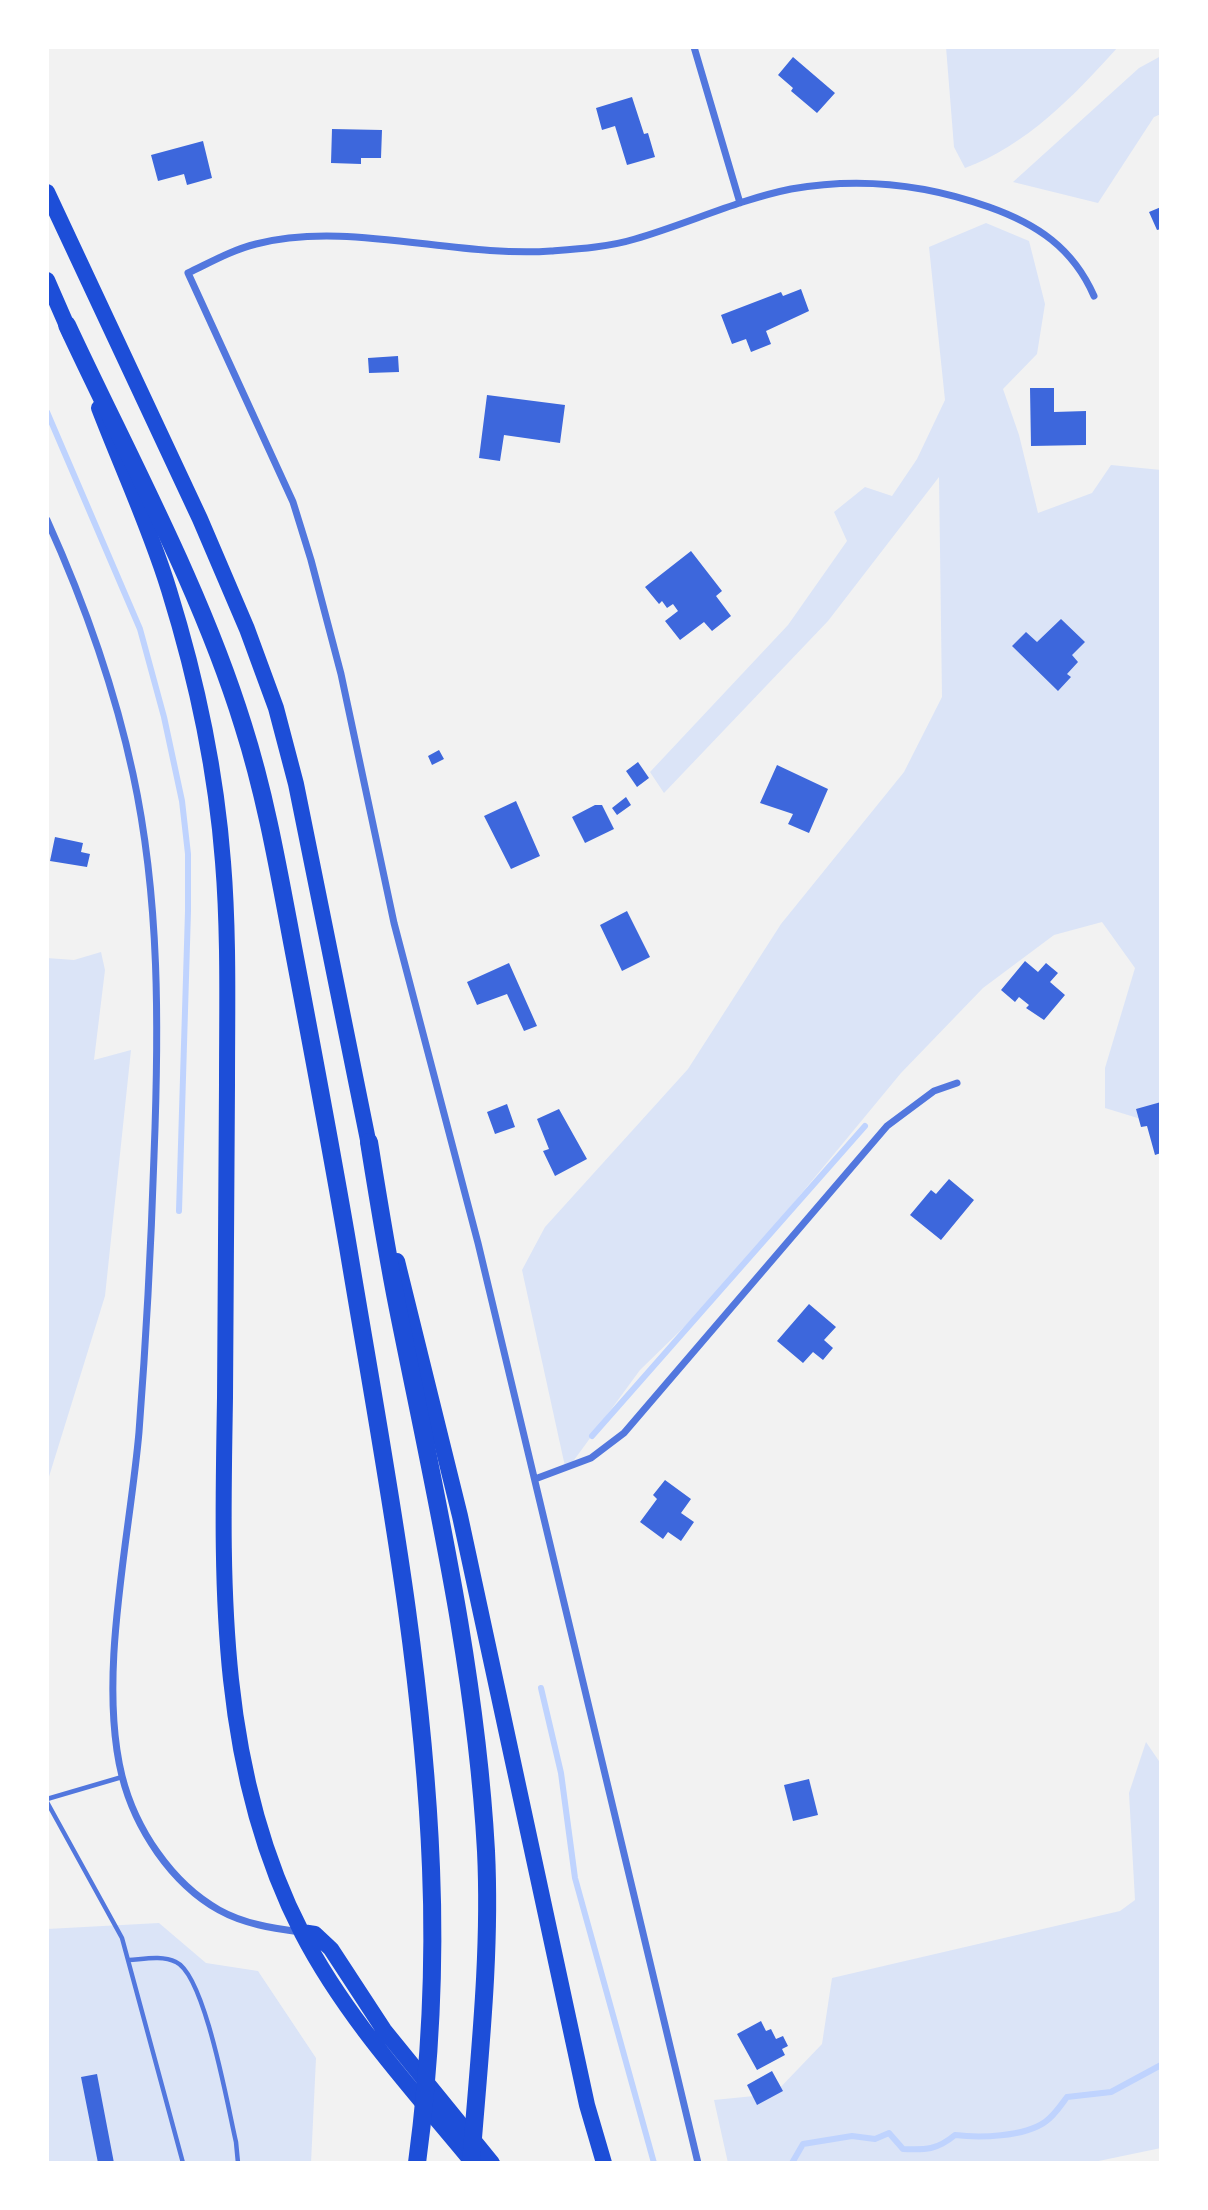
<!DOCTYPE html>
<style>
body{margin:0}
#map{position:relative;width:1208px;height:2210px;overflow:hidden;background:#f2f2f2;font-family:"Noto Serif",serif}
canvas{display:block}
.frame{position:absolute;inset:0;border:49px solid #fff;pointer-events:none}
</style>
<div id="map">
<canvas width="1208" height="2210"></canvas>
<div class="frame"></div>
</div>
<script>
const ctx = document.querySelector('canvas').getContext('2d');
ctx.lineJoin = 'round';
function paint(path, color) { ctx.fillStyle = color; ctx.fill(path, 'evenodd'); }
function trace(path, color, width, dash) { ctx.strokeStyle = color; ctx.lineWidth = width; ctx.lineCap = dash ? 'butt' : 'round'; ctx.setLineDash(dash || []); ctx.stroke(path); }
const green = new Path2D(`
 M946 47H1118C1075 95 1026 146 965 168L954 147Z
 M1161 56V114L1154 117 1098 203 1013 182 1139 68Z
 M986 223 1029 241 1045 304 1037 354 1003 389 1019 435 1038 513 1092 493 1111 465 1161 470V1108L1141 1119 1105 1108V1068L1135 968 1102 922 1054 935 983 988 901 1073 720 1292 640 1370 566 1471 522 1270 545 1227 688 1069 781 924 904 772 942 697 939 477 828 621 664 793 650 772 788 625 847 541 834 512 865 487 892 496 917 459 945 400 929 247Z
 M101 952 105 970 94 1060 131 1050 105 1296 47 1483V958L74 960Z
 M1146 1742 1161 1764V2148L1089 2163H728L714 2100 774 2094 822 2044 832 1978 1120 1911 1135 1900 1129 1793Z
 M159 1923 206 1963 258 1971 316 2058 311 2163H47V1929Z`);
const stream = new Path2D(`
 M47 412 140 629 164 717 182 801 188 854V911L179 1211
 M592 1436 865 1126
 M541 1688 561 1773 575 1878 654 2163
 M792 2163 803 2144 852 2136 875 2139 889 2133 903 2149C926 2150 937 2150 955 2135 979 2138 1024 2137 1045 2122 1054 2116 1061 2105 1067 2097L1111 2092 1161 2065`);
const building = new Path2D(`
 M793 57 835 93 817 113 791 91 793 88 778 75Z
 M632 97 644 134 648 133 655 157 627 165 615 126 602 130 596 108Z
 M332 129 382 130 381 158H361V164L331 163Z
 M203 141 212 178 187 185 184 174 158 181 151 155Z
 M1161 207V229L1157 230 1149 212Z
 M801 289 809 311 766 331 771 344 751 352 746 339 732 344 721 315 781 292 783 296Z
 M398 356 399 372 369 373 368 358Z
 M1030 388H1054V412L1086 411V445L1031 446Z
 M487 395 565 405 560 443 504 435 500 461 479 458Z
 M691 551 722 591 716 596 731 616 712 631 704 622 680 640 665 621 678 611 673 604 667 608 662 601 659 604 645 587Z
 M1061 619 1085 642 1072 655 1078 662 1067 674 1071 677 1058 691 1012 646 1026 632 1037 642Z
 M439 750 444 759 432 765 428 756Z
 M638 762 649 778 637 787 626 771Z
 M777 765 828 789 809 833 788 824 793 814 760 803Z
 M626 797 631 805 617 815 612 808Z
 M516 801 540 856 511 869 484 816Z
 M595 805H602L614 829 585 843 572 817Z
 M55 837 83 843 81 852 90 854 87 867 50 861Z
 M627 911 650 957 622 971 600 925Z
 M1025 961 1038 972 1046 963 1058 973 1050 982 1065 995 1044 1020 1026 1008 1029 1005 1019 997 1015 1002 1001 990Z
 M509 963 537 1026 524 1031 507 994 477 1005 467 982Z
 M1161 1102V1153L1155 1155 1147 1126 1141 1127 1136 1109Z
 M507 1104 515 1127 495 1134 487 1112Z
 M559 1109 587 1159 555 1176 543 1151 549 1149 537 1119Z
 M949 1179 974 1200 941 1240 910 1215 931 1190 936 1194Z
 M809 1304 836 1327 824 1340 833 1348 823 1360 813 1352 803 1363 777 1341Z
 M665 1480 691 1499 681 1513 694 1522 681 1541 668 1532 663 1539 640 1522 657 1499 653 1495Z
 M809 1779 818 1815 793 1821 784 1785Z
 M761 2021 766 2031 771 2029 776 2039 783 2036 788 2046 782 2049 785 2055 757 2070 737 2034Z
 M772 2071 783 2091 757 2105 747 2085Z
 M97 2074 114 2163H98L81 2077Z`);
const service = new Path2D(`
 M47 1799 122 1777
 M47 1802 122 1938 183 2163
 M129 1960C144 1959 162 1955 176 1962 205 1975 228 2108 236 2142L238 2163`);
const minor = new Path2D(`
 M694 47 740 203
 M47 520C84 602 114 686 133 774 160 899 159 1029 154 1156 151 1248 146 1341 139 1432 130 1536 97 1676 122 1776 135 1828 171 1883 219 1910 244 1924 272 1928 300 1932
 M535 1479 591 1458 624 1433 887 1126 934 1091 957 1083
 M698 2163 478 1243 394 923 341 674 311 560 293 502 188 273C211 262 232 250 256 244 347 220 457 258 551 251 578 249 609 247 635 239 687 224 737 200 791 189 858 177 925 184 989 207 1037 224 1073 248 1094 296`);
const trunk = new Path2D(`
 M47 192 200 519 247 629 276 708 296 784 371 1155
 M47 280 71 335
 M99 408C122 468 150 528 169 590 196 677 216 770 223 862 229 935 227 1010 227 1084 226 1189 226 1294 225 1398 222 1580 216 1766 302 1933 346 2018 413 2090 473 2163
 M397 1261 460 1516 587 2105 604 2163
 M302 1932 315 1934 331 1949 384 2030 492 2163`);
const motorway = new Path2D(`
 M67 325C127 454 201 589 243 725 266 797 279 873 293 947 312 1047 331 1147 348 1247 382 1452 423 1660 431 1868 435 1966 430 2066 417 2163
 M369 1142C378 1198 387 1254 398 1309 434 1489 476 1668 486 1851 491 1955 479 2059 471 2163`);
paint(green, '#dbe4f7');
trace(stream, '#bfd3fe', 6);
paint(building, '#3d67dc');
trace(service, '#5277de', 4.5);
trace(minor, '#5277de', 7);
trace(trunk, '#1d4ed8', 16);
trace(motorway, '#1d4ed8', 18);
</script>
